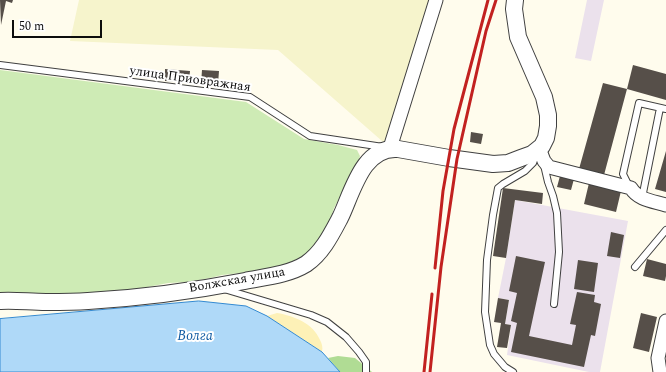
<!DOCTYPE html>
<meta charset="utf-8">
<style>
body{margin:0}
#map{position:relative;width:666px;height:372px;overflow:hidden;background:#fffced;font-family:Spectral,serif}
canvas{display:block}
.scale{position:absolute;left:12px;top:20px;width:90px;height:18px;box-sizing:border-box;border:2px solid #0d0d0d;border-top:0;padding-left:5px;font-size:12px;line-height:14px;white-space:nowrap;color:#0d0d0d;-webkit-text-stroke:3px #fff;paint-order:stroke}
</style>
<div id="map">
<canvas width="666" height="372"></canvas>
<div class="scale">50 m</div>
</div>
<script>
const ctx = document.querySelector('canvas').getContext('2d');
ctx.lineJoin = 'round';
function paint(path, color) { ctx.fillStyle = color; ctx.fill(path, 'evenodd'); }
function trace(path, color, width, dash) { ctx.strokeStyle = color; ctx.lineWidth = width; ctx.lineCap = dash ? 'butt' : 'round'; ctx.setLineDash(dash || []); ctx.stroke(path); }
function label(font, color, halo, rows, align = 'center') {
  ctx.font = font + ' Spectral,serif'; ctx.lineWidth = 4; ctx.setLineDash([]); ctx.textBaseline = 'middle'; ctx.strokeStyle = halo; ctx.fillStyle = color; for (const [text, x, y, turn = 0] of rows) {
    ctx.save(); ctx.translate(x, y); ctx.rotate((+turn || 0) * Math.PI / 180); ctx.textAlign = isNaN(turn) ? turn : align; if (halo) ctx.strokeText(text, 0, 0); ctx.fillText(text, 0, 0); ctx.restore();
  }
}
const industrial = new Path2D(`
 M587 0H604L591 61 575 58Z
 M515 200 628 221 600 372H589L507 355 511 325 505 324 509 300 498 298 506 258Z`);
const farmland = new Path2D(`
 M79 0H436L390 148 278 50 70 41Z`);
const green = new Path2D(`
 M0 70 246 102 304 139 338 145 357 150 360 156 357 165 334 208 330 221 319 241 306 255 297 260 284 266 250 272 222 275 210 278 188 282 168 283 132 290 90 295 0 293Z`);
const forest = new Path2D(`
 M338 356 355 358 372 372H340L328 358Z`);
const sand = new Path2D(`
 M277 313C294 316 313 323 320 340 322 344 323 347 322 352L267 316Z`);
const water = new Path2D(`
 M199 301 246 306 267 316 322 352 340 372H0V319Z`);
const building = new Path2D(`
 M0 0H13L12 3 6 1 1 25Z
 M633 65 666 74V100L627 89Z
 M165 69 190 71 189 82 165 81Z
 M202 70 219 71 218 84H201Z
 M603 83 627 89 604 175 579 169Z
 M471 132 483 134 481 144 470 142Z
 M666 151V192L655 189Z
 M560 176 574 179 571 190 557 187Z
 M589 183 621 191 616 212 584 204Z
 M503 188 543 193 542 204 515 200 506 258 493 256Z
 M611 232 624 235 620 258 607 256Z
 M516 256 545 262 529 336 572 345 576 325 570 324 577 292 595 295 594 302 601 304 595 336 591 335 584 367 511 352 517 323 511 321 517 293 509 291Z
 M647 259 666 264V276L665 281 643 276Z
 M578 260 598 263 594 292 574 289Z
 M498 298 509 300 505 324 511 325 507 348 497 347 501 323 494 322Z
 M641 313 657 317 649 352 633 348Z`);
const service = new Path2D(`
 M0 65 250 97 310 136 383 147
 M544 165 548 182 553 196 557 213 559 252 554 304
 M629 186 623 174 639 103 666 109
 M642 198 660 108
 M635 267 666 230
 M224 289 311 315 327 322 346 337 359 352 366 362V372
 M513 372 505 367 494 354 490 345 485 312 487 260 493 215 498 188 503 184 525 171 533 163 536 155`);
const minor = new Path2D(`
 M390 148 436 0
 M539 148 544 161 549 167 631 188C638 200 653 201 666 205
 M660 372 658 358 666 321`);
const tertiary = new Path2D(`
 M0 301C15 300 30 302 46 302 60 302 74 302 88 301 140 298 193 291 245 281 265 277 288 275 306 264 322 253 331 235 340 218 352 194 362 146 398 149L449 158 493 164 508 163 521 158 532 154 542 146 546 138 548 126V115L544 97 518 37 514 9 515 0`);
const rail = new Path2D(`
 M435 268 443 191 454 129 488 0
 M424 372 432 294
 M430 372 441 267 457 159 486 31 496 0`);
const streetNames = [
 ["улица Приовражная",190,80,8],
 ["Волжская улица",237,281,-10]
];
const waterNames = [
 ["Волга",195,337]
];
paint(industrial, '#ebe1ec');
paint(farmland, '#f6f4cc');
paint(green, '#ceebb5');
paint(forest, '#b0dc94');
paint(sand, '#fdf1b7');
paint(water, '#afd9f8');
trace(water, '#348ad2', 1);
paint(building, '#564f49');
trace(service, '#404040', 8);
trace(minor, '#404040', 15);
trace(tertiary, '#404040', 18);
trace(service, '#fff', 6);
trace(minor, '#fff', 13);
trace(tertiary, '#fff', 16);
trace(rail, '#c22120', 3);
label('13px', '#0d0d0d', '#fff', streetNames);
label('italic 14px', '#125ca3', '#fff', waterNames);
</script>
